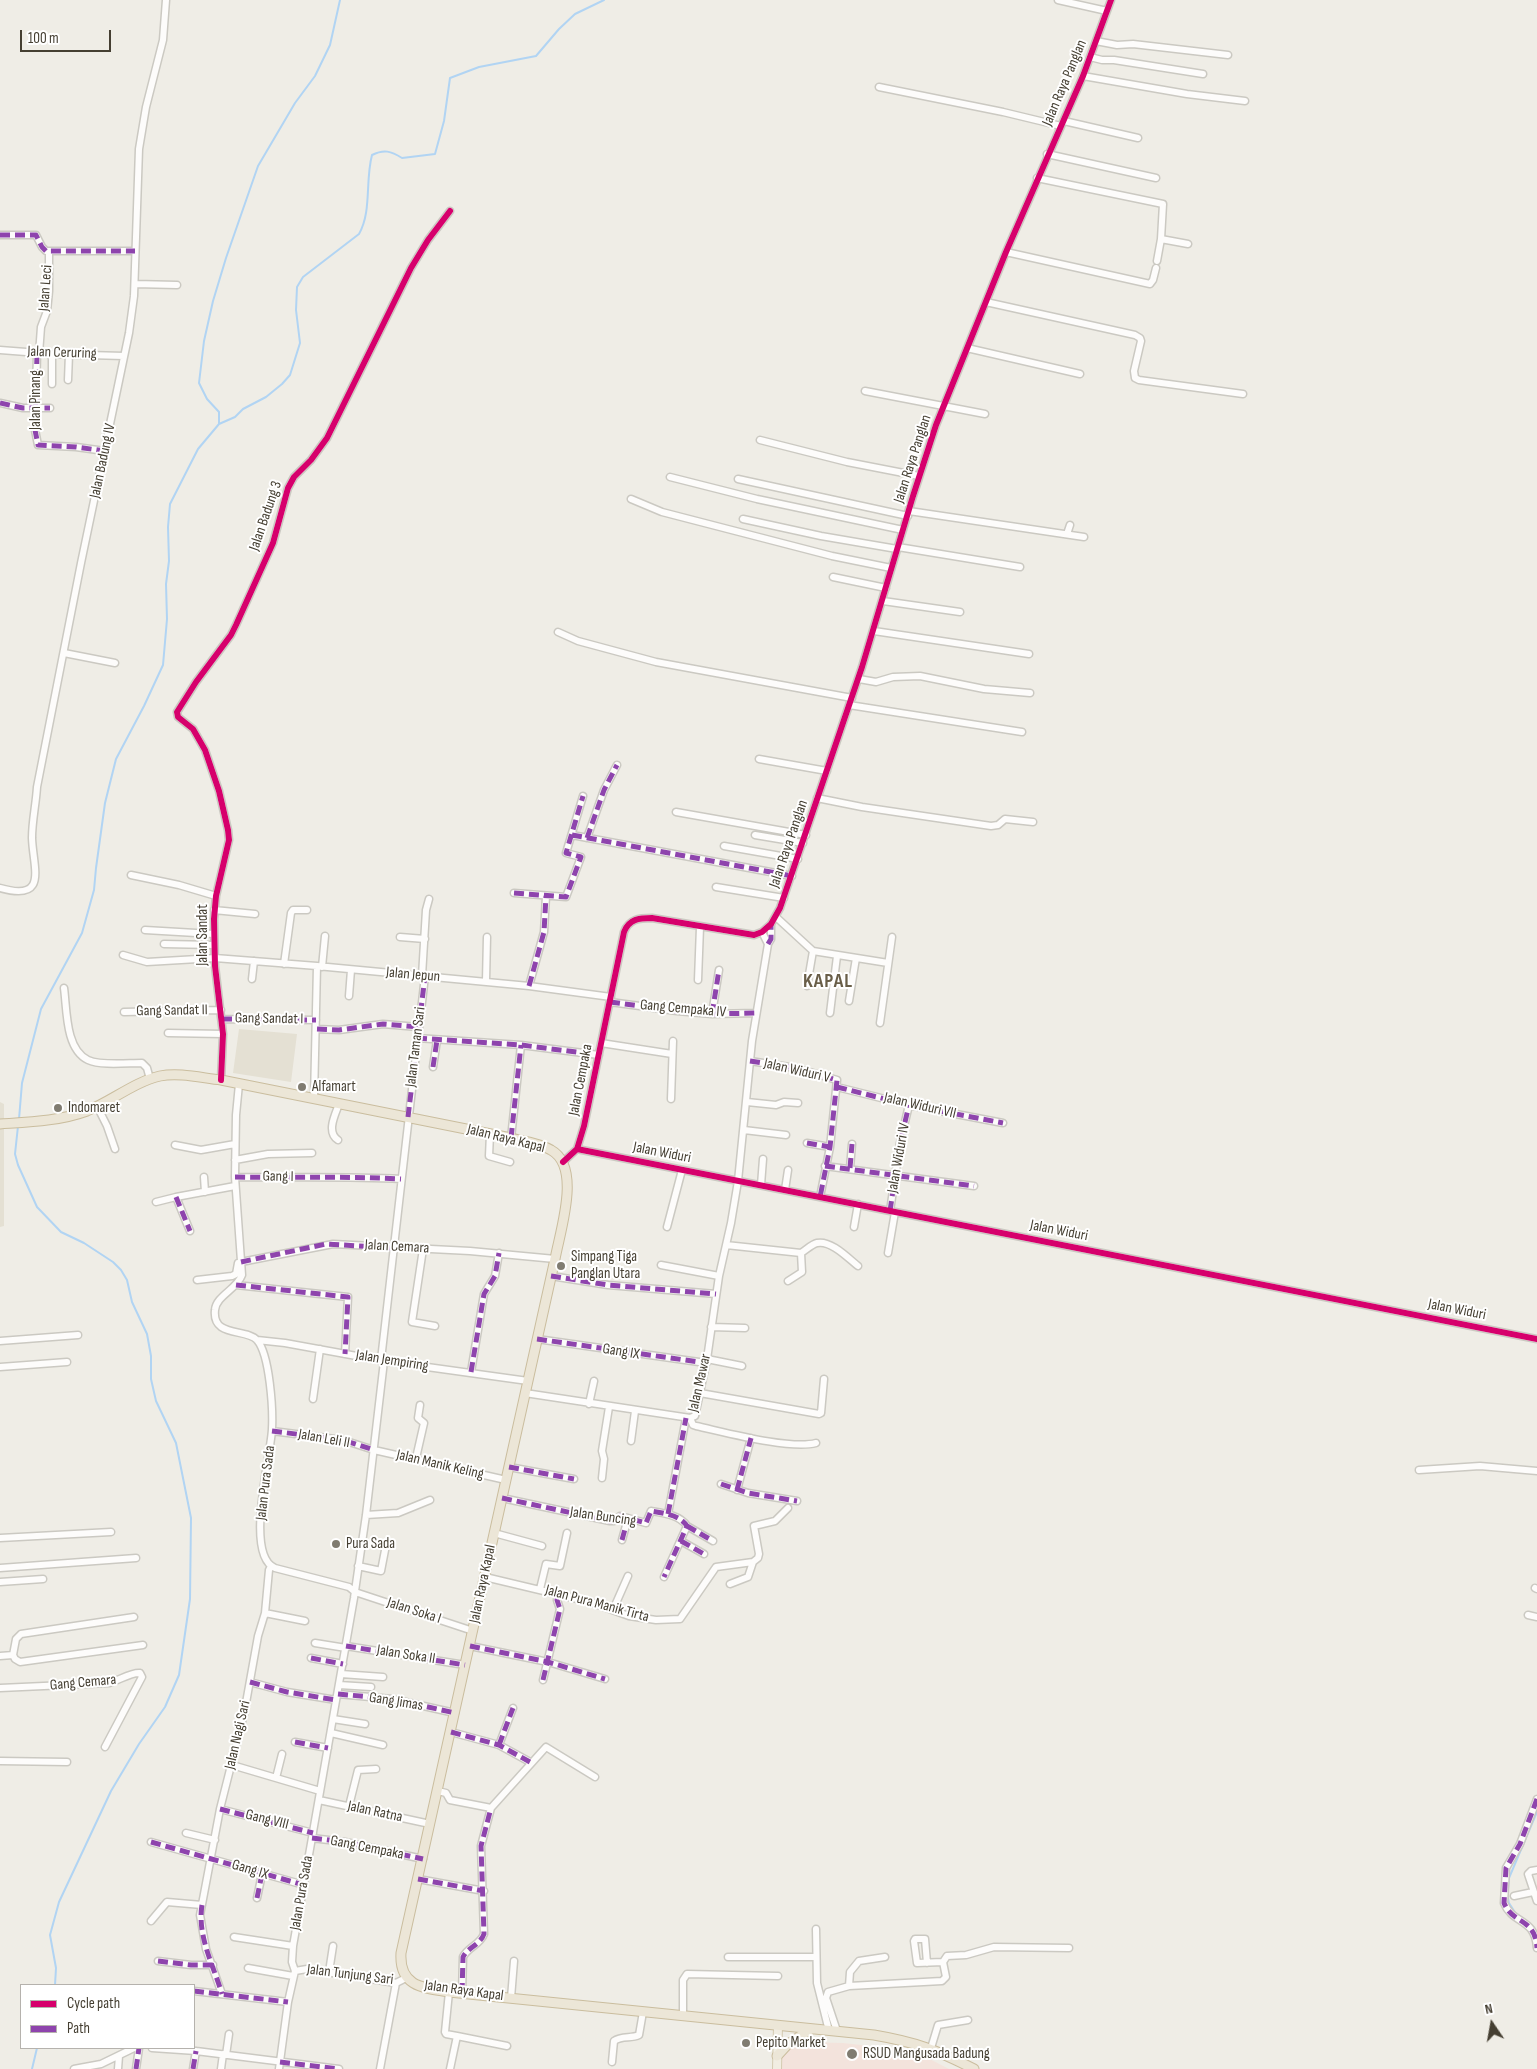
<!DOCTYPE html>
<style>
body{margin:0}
#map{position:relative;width:1537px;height:2069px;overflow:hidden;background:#efede6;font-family:"Sofia Sans Condensed",sans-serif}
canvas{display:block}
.legend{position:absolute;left:20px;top:1984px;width:175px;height:65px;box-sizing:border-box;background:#fff;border:1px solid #b5b2ad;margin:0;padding:6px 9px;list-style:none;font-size:15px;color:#453f32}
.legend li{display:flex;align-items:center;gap:10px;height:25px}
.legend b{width:25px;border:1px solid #b5b2ad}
.north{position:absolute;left:1467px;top:1999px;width:50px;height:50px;-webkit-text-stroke:4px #fff;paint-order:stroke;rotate:348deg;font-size:14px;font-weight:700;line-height:20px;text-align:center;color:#453f32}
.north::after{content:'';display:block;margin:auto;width:18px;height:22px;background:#453f32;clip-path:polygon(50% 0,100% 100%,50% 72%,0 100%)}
.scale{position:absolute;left:20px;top:30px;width:91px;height:22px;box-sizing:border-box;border:2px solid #453f32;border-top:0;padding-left:6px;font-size:15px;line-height:18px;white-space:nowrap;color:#453f32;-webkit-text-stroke:4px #fff;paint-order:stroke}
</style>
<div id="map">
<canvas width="1537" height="2069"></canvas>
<ul class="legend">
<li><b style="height:6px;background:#d6006c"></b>Cycle path</li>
<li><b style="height:6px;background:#8e44ad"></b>Path</li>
</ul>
<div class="north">N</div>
<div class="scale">100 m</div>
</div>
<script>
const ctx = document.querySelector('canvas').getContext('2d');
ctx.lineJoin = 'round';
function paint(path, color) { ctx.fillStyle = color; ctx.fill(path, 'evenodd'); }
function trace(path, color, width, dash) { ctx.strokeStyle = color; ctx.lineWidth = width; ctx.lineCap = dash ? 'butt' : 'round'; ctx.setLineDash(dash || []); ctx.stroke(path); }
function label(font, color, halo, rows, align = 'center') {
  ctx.font = font + ' "Sofia Sans Condensed",sans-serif'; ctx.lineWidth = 4; ctx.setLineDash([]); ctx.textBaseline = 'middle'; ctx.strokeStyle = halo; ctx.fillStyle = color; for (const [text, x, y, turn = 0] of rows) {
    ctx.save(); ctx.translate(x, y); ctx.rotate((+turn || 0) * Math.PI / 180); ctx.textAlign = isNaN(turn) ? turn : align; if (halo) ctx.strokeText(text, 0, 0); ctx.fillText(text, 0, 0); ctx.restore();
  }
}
const residential = new Path2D(`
 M239 1029 297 1034 291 1082 233 1073Z
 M0 1102 4 1104V1226L0 1227Z`);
const medical = new Path2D(`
 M801 2042 843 2043 914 2051 949 2069H781L780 2058 792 2046Z`);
const stream = new Path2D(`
 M219 424V412L207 399 199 383 204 341 213 301 226 258 258 166 295 103 315 76 330 45 340 0
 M19 1119 22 1083 41 1009 82 933 94 890 96 868 105 803 116 759 144 706 163 665 167 619 166 584 169 561 168 527 170 504 198 449 219 424 235 417 243 409 266 397 282 384 290 375 300 343 296 310 297 287 303 277 359 234C372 211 365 181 372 155 384 149 391 151 402 158L435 154 444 121 450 78 479 67 536 56 559 29 575 14 604 0
 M18 1126 15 1154 18 1165 37 1207 61 1232 84 1243 113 1262 121 1270 127 1280 132 1302 147 1334 151 1356V1379L156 1401 176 1443 191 1518 190 1599 179 1675 165 1707 139 1744 111 1791 59 1902 50 1935 56 1968 55 1985
 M1508 1889 1509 1878 1537 1812
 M1507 1894 1509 1903 1516 1914
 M32 2069 37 2048`);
const minor = new Path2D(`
 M1058 0 1107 11
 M1096 41 1117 45 1133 44 1228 55
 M1090 57 1102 60H1114L1203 74
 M1083 76 1187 94 1245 101
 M879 87 1003 112 1061 126
 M1064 121 1138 138
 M1047 154 1156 178
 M1037 178 1163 204 1161 239 1157 261
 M0 235H36L42 247 46 251H135
 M1161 239 1188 244
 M1006 252 1150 284 1153 280 1156 268
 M135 284 177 285
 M986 302 1135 335 1140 338 1141 341 1134 371 1135 378 1139 380 1243 394
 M967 348 1080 374
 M0 350 52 354 124 356
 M37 354 35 430 38 445 76 447 105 451
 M39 354 41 327 47 311 49 291V251
 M68 380 69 354
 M52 384V354
 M865 391 985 414
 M0 403 23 408H50
 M760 440 847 462 919 476
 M670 477 757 499 903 530
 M738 479 908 516
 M631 499 662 512 832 556 891 568
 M909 511 1084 537
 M743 519 821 536 897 549
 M1067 534 1070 525
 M898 547 1020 567
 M833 577 886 588
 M883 601 960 612
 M874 631 1029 654
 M558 632 578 641 656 662 852 698
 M64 653 115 663
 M859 679 876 682 893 677 920 676 984 689 1030 693
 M849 705 1022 732
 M759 759 827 771
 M817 798 862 807 991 826 998 825 1005 819 1033 822
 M676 812 806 835
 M572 835 792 876
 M755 835 803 843
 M587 838 604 790 617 765
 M724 846 798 859
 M131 875 179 885 216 896
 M716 887 784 898
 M0 888C49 902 33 868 32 838 32 821 36 804 37 787L81 563 129 333 134 296 139 149 146 107 163 40 166 0
 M514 893 566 897 581 857 566 853 583 796
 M214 910 255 914
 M776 917 813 951 888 963
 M145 930 213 934
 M400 937 425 939
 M164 944 214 945
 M768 944 771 939V924
 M123 955 147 962 215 958 317 966 529 986 611 997
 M284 964 291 913 293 910H307
 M322 967 325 936
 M422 976 426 910 429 899
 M252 979 254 961
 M698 980 700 927
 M486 981 487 937
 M529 986 544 932 546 896
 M807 986 813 951
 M64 988C67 1009 65 1049 88 1060 101 1066 127 1063 142 1063L147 1068 150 1079
 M349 996 351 970
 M849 1001 856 958
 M610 1002 677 1011 712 1014 756 1013
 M124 1012 221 1010
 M830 1013 837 956
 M712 1014 719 970
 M222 1019 316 1020
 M880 1023 892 937
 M317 1029 339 1030 383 1024 418 1027
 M168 1033 223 1034
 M417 1038 521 1045 599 1055
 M601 1043 672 1054
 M750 1061 796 1068 837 1080 830 1147 820 1197
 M433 1067 437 1040
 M221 1080 223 1034 215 966 214 919 216 896 229 840 228 830 219 791 205 750 193 729 178 717 177 712 196 682 231 635 236 625 273 543 288 488 294 477 311 460 327 438 411 268 428 240 450 211
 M239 1084 236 1115 235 1177 242 1275C237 1289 216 1296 215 1310 212 1338 246 1328 257 1340 270 1355 273 1410 272 1429 271 1456 244 1555 275 1568L349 1587 355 1592 473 1631
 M837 1087 909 1105 1003 1123
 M314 1099 317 966
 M671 1099 673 1041
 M747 1102 776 1105 784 1102 798 1103
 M97 1106 107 1126 115 1149
 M744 1130 786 1135
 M490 1134 489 1156 510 1162
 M511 1138 521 1045
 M338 1140C326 1132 335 1115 339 1104
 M807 1143 830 1147
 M175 1145 201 1150 235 1144
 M577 1149 1537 1339
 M235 1160 268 1154 312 1153
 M563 1162 577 1149 584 1126 624 932C629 919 639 918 652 918L754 935 762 932 771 924 780 908 862 667 913 496 936 425 1006 252 1083 76 1111 0
 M825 1166 974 1186
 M850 1168 852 1144
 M204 1177 205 1192
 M235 1177C291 1178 345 1176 401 1179
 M761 1185 763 1159
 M785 1190 788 1170
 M176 1197 190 1231
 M156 1202 176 1197 235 1186
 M890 1211 900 1143 909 1105
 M667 1227 682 1170
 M854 1227 858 1204
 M726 1245 801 1253C806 1250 812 1244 817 1243 831 1240 848 1258 858 1266
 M423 1249 412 1322 435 1326
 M888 1253 895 1212
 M241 1262 333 1244 470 1251 555 1259
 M661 1265 719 1276
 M551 1276 608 1285 716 1294
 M197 1280 232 1276 236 1274 238 1263
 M788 1281 802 1272 801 1253
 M236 1285 348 1297 345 1354
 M711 1327 745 1328
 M537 1339 706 1363
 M257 1340 285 1343 384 1361 528 1381
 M0 1341 78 1335
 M707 1359 742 1366
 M381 1360 425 976
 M0 1367 67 1362
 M471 1372 484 1294 495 1276 499 1253
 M525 1393 690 1418 695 1416 707 1359 719 1276 731 1223 738 1181 752 1041 768 944 762 932
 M700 1393 819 1414 821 1413 824 1379
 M313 1399 320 1349
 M589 1404 594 1381
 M690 1418 693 1425 696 1426C724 1432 790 1450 816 1443
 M272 1431 343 1440 374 1450 506 1480
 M631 1441 635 1411
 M416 1458 424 1423 418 1418 420 1405
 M509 1467 574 1479
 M1419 1470 1480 1466 1537 1471
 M602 1478 604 1459 602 1451 609 1407
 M721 1484 748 1493 797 1501
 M737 1490 751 1438
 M502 1498 610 1521H614L620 1516 646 1523 651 1511C663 1513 680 1515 687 1526L664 1577
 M668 1514 686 1418
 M366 1515 398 1513 430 1500
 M687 1526 713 1541
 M494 1533 542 1546
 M0 1538 111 1532
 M622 1540 628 1518
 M681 1541 704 1554
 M358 1566 381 1571 386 1545
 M0 1568 136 1558
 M485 1577 590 1602 629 1616 656 1620 680 1619 716 1567 753 1562 758 1558 759 1554 754 1526 775 1521 788 1508
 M0 1582 43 1579
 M730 1584 748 1577 753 1562
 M1535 1588 1537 1589
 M540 1589 546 1564 560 1566 567 1533
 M613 1610 628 1576
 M265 1613 305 1621
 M1528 1615 1537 1617
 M315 1643 346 1648
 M346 1646 465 1665
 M470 1646 548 1662 605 1679
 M13 1655 15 1659 20 1662 143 1645
 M0 1656 13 1655 16 1639 21 1634 134 1617
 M311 1658 343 1664
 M341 1674 383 1677
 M543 1680 560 1609 557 1600 558 1594
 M250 1682 287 1692 336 1700
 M339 1685 371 1687
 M0 1688 109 1683C118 1681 131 1672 140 1673L142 1677 105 1747
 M338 1694 392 1699 455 1713
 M333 1719 365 1724
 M451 1732 499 1745 530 1762
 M331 1733 383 1745
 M295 1742 328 1748
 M499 1745 513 1708
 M0 1761 67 1762
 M232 1765 320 1791
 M276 1778 282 1754
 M438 1791 446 1793 450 1800 491 1808 546 1747 595 1777
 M1537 1799 1520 1844 1506 1868 1504 1903C1513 1925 1535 1917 1537 1948
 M319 1800 430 1824
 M349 1806 358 1770 376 1769
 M220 1809 313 1833
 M186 1833 215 1840
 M312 1838 345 1842 423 1859
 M151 1842 304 1885
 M1537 1870 1531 1871 1528 1874 1537 1901
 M418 1879 484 1891
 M1514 1896 1533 1892
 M257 1898 262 1874
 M151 1921 167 1902 202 1905
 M816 1929 817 1983 829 2031
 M234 1937 293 1946
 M728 1957H816
 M158 1961 191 1965H213
 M927 1963 925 1939H915L914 1941 917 1963 943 1962 947 1956 966 1955 994 1947 1069 1948
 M248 1968 293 1976
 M295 1971 292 1962 293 1946 354 1598 366 1515 384 1361
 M329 1972 333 1946
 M849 1986 850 1972 859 1961 885 1957
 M194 1991 288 2002
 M449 1992 445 2032 446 2034 457 2036 450 2069
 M462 1993 463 1957C468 1947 480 1945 484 1934L481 1846 491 1808
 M222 1994 206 1949 200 1915 220 1809 244 1714 258 1636 265 1613 269 1570 271 1566
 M511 1998 514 1961
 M683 2016V1980L687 1974 778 1976
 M837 2031 826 1998 828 1992 849 1986 942 1981 946 1977 943 1962
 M457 2036 507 2046
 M152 2048 196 2051 339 2069
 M931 2048 938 2025 968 2020
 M226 2055 229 2034
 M612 2062 614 2041C622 2035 631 2039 639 2035L643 2012
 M74 2069 101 2064 134 2048
 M118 2069 119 2056
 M136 2069 139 2048
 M193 2069 196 2051
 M221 2069 223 2054
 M279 2069 288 2002 295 1971 307 1969 396 1983 406 1978
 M380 2069 396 1983`);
const major = new Path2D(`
 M777 2069 778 2026`);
const highway = new Path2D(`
 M0 1124C29 1122 60 1121 87 1111 112 1101 134 1082 160 1076 179 1072 202 1078 221 1080L511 1138C523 1141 540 1143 551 1150 582 1167 560 1231 555 1259L401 1953C399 1986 422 1988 449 1992L874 2035C915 2042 937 2050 974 2069
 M777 2056 788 2044 811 2029`);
const quiet = new Path2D(`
 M0 235H36L42 247 46 251H135
 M37 354 35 430 38 445 76 447 105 451
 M0 403 23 408H50
 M572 835 792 876
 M587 838 604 790 617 765
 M514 893 566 897 581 857 566 853 583 796
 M768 944 771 939V924
 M529 986 544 932 546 896
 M610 1002 677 1011 712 1014 756 1013
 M712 1014 719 970
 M222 1019 316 1020
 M317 1029 339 1030 383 1024 418 1027
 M417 1038 521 1045 599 1055
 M750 1061 796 1068 837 1080 830 1147 820 1197
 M433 1067 437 1040
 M837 1087 909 1105 1003 1123
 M408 1117 425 976
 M511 1138 521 1045
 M807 1143 830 1147
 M825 1166 974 1186
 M850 1168 852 1144
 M235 1177C291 1178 345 1176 401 1179
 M176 1197 190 1231
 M890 1211 900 1143 909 1105
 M241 1262 326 1244 393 1248
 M551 1276 608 1285 716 1294
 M236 1285 348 1297 345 1354
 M537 1339 706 1363
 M471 1372 484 1294 495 1276 499 1253
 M272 1431 343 1440 374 1450
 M509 1467 574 1479
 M721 1484 748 1493 797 1501
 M737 1490 751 1438
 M502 1498 610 1521H614L620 1516 646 1523 651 1511C663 1513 680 1515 687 1526L664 1577
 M668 1514 686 1418
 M687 1526 713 1541
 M622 1540 628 1518
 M681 1541 704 1554
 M346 1646 465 1665
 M470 1646 548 1662 605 1679
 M311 1658 343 1664
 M543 1680 560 1609 557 1600 558 1594
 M250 1682 287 1692 336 1700
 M338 1694 392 1699 455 1713
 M451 1732 499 1745 530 1762
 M295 1742 328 1748
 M499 1745 513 1708
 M1537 1799 1520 1844 1506 1868 1504 1903C1513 1925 1535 1917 1537 1948
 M220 1809 313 1833
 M312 1838 345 1842 423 1859
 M151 1842 304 1885
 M418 1879 484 1891
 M257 1898 262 1874
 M202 1905C197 1936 213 1964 222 1994
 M158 1961 191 1965H213
 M194 1991 288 2002
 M462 1993 463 1957C468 1947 480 1945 484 1934L481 1846 491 1808
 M280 2062 339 2069
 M136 2069 139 2048
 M193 2069 196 2051`);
const cycleway = new Path2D(`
 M221 1080 223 1034 215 966 214 919 216 896 229 840 228 830 219 791 205 750 193 729 178 717 177 712 196 682 231 635 236 625 273 543 288 488 294 477 311 460 327 438 411 268 428 240 450 211
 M577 1149 1537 1339
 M563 1162 577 1149 584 1126 624 932C629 919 639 918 652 918L754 935 762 932 771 924 780 908 862 667 913 496 936 425 1006 252 1083 76 1111 0`);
const markers = [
 [302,1087,5,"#807c71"],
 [58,1108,5,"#807c71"],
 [561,1266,5,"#807c71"],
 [336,1544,5,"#807c71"],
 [746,2043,5,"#807c71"],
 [852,2054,6,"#807c71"]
];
const streetNames = [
 ["Jalan Raya Panglan",1065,83,-67],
 ["Jalan Leci",46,288,-86],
 ["Jalan Ceruring",62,353,2],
 ["Jalan Pinang",36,400,-90],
 ["Jalan Raya Panglan",913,459,-72],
 ["Jalan Badung IV",103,461,-78],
 ["Jalan Badung 3",266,516,-71],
 ["Jalan Raya Panglan",789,844,-71],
 ["Jalan Sandat",203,935,-90],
 ["Jalan Jepun",413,975,5],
 ["Gang Cempaka IV",683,1009,5],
 ["Gang Sandat II",172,1011,-1],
 ["Gang Sandat I",269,1019,1],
 ["Jalan Taman Sari",416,1047,-83],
 ["Jalan Widuri V",797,1071,13],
 ["Jalan Cempaka",581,1080,-79],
 ["Jalan Widuri VII",920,1106,13],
 ["Jalan Raya Kapal",506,1139,14],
 ["Jalan Widuri",662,1153,11],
 ["Jalan Widuri IV",899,1158,-80],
 ["Gang I",278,1177,1],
 ["Jalan Widuri",1059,1231,11],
 ["Jalan Cemara",397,1247,3],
 ["Jalan Widuri",1457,1310,11],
 ["Gang IX",621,1352,9],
 ["Jalan Jempiring",392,1361,9],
 ["Jalan Mawar",700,1383,-77],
 ["Jalan Leli II",324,1439,10],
 ["Jalan Manik Keling",440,1465,13],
 ["Jalan Pura Sada",266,1483,-83],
 ["Jalan Buncing",603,1517,8],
 ["Jalan Raya Kapal",483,1584,-78],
 ["Jalan Pura Manik Tirta",597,1604,15],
 ["Jalan Soka I",414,1611,18],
 ["Jalan Soka II",406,1655,9],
 ["Gang Cemara",83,1683,-5],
 ["Gang Jimas",396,1702,9],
 ["Jalan Nagi Sari",238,1735,-77],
 ["Jalan Ratna",375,1812,12],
 ["Gang VIII",267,1820,14],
 ["Gang Cempaka",367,1848,11],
 ["Gang IX",250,1870,17],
 ["Jalan Pura Sada",302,1893,-80],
 ["Jalan Tunjung Sari",350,1975,7],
 ["Jalan Raya Kapal",464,1991,8]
];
const poiNames = [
 ["Alfamart",312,1087],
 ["Indomaret",68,1108],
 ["Simpang Tiga",571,1257],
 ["Panglan Utara",571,1274],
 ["Pura Sada",346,1544],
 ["Pepito Market",756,2043],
 ["RSUD Mangusada Badung",863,2054]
];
const districtNames = [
 ["KAPAL",828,982]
];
paint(residential, '#e4e0d3');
paint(medical, '#f3e3dc');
trace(stream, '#b1d4f3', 2);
trace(minor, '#cbc9c2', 9);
trace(major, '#d4cbb1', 10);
trace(highway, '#cabd9e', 11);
trace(minor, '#fdfcfb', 6);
trace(major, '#f1ede2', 8);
trace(highway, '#ece6d7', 9);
trace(quiet, '#8e44ad', 5, [10, 5]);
trace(cycleway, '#d6006c', 6);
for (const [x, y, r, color] of markers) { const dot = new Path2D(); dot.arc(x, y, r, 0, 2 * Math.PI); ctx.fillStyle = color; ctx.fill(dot); trace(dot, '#fff', 2); }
label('15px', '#453f32', '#fff', streetNames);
label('15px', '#453f32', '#fff', poiNames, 'left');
ctx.letterSpacing = '1px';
label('bold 20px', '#695e48', '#fff', districtNames);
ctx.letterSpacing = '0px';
</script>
